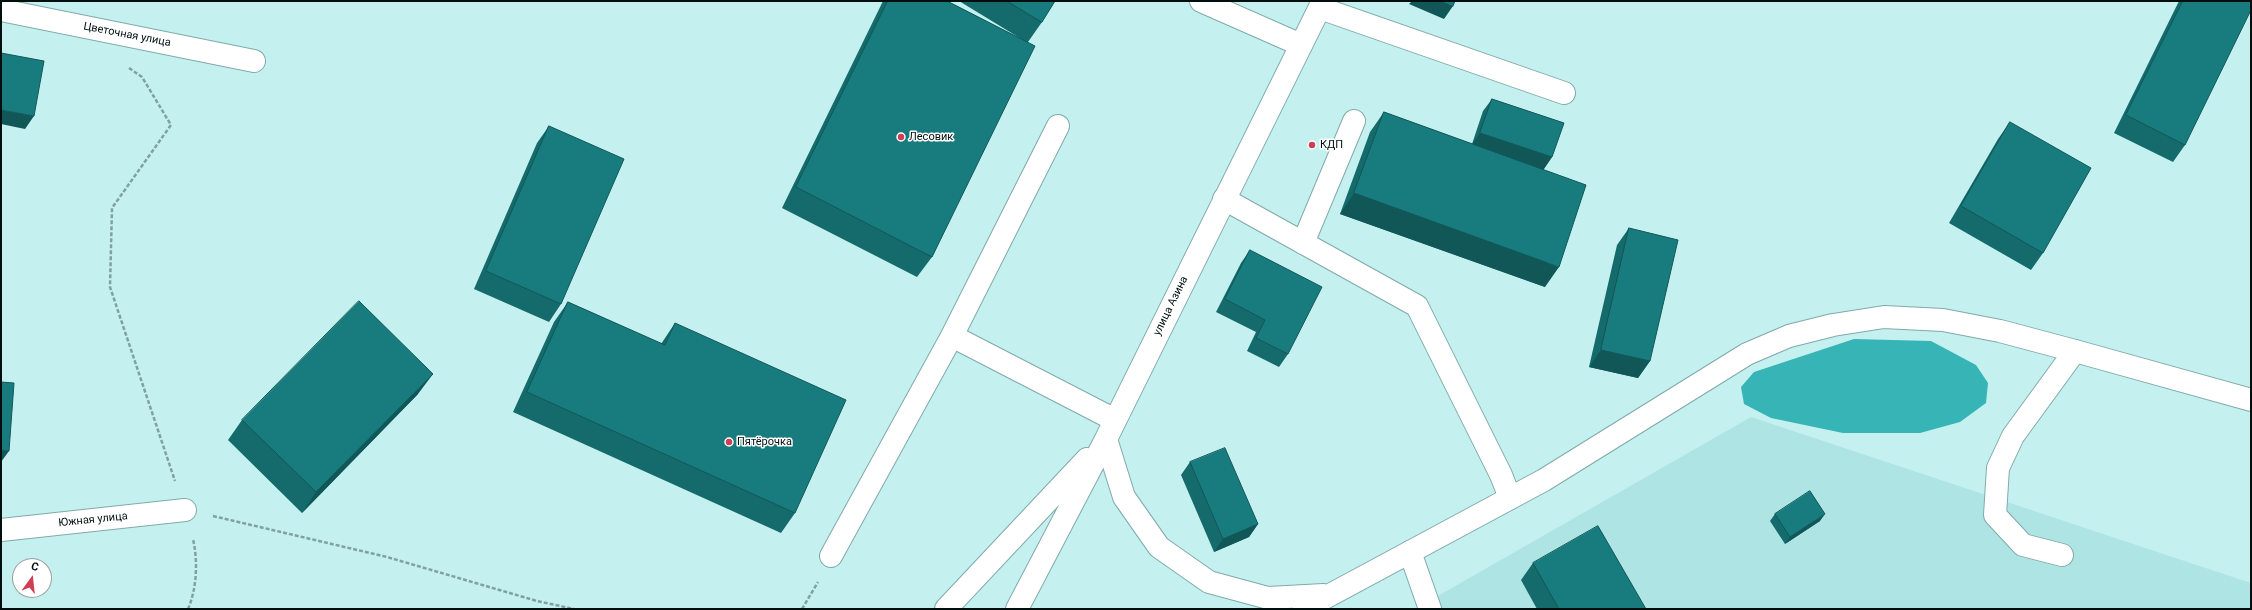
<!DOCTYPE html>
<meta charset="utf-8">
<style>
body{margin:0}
#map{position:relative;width:2252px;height:610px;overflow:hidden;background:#c5f0f0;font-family:Roboto,sans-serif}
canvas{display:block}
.frame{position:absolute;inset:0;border:2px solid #010e0e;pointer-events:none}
.north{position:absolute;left:12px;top:558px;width:40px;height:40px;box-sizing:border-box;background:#fff;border:1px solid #999f9f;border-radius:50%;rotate:15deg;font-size:11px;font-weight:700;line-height:16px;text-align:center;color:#010e0e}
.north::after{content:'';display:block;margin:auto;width:14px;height:18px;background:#cf3e54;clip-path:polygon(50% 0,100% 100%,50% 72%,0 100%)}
</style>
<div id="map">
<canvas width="2252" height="610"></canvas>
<div class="frame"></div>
<div class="north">С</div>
</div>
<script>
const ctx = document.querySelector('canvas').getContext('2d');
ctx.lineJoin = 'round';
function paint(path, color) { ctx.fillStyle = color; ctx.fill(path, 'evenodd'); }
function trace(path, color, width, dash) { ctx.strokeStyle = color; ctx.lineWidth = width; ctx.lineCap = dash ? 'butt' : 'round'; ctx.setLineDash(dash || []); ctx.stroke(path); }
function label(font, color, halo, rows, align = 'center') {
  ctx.font = font + ' Roboto,sans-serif'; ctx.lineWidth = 3; ctx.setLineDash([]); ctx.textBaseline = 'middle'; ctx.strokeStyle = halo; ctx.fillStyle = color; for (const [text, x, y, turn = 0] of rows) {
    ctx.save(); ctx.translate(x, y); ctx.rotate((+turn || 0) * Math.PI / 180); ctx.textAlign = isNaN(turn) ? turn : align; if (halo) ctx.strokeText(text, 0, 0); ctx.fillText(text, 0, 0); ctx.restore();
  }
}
const built = new Path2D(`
 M1751 417 2251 583V609H1415Z`);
const forest = new Path2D(`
 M1854 339 1931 341 1976 365 1988 383 1986 403 1960 422 1920 433H1843L1771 418 1744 404 1741 387 1754 372Z`);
const path = new Path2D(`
 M129 68 142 77 171 125 112 208 110 287 175 481
 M213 516 387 557 537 601 574 609
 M188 609C197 588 198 561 193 539
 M802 609 818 582`);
const minor = new Path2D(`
 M1201 1 1301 45
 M1320 8 1564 93
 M1 10 254 61
 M1224 199 1417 306 1501 475 1510 498
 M1303 243 1354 121
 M952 336 1115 420
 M1 530 185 510
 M1410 552 1430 609
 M2062 555 2023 545 1995 515 1998 468 2013 436 2075 351
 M831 556 952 336 1058 126`);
const major = new Path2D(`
 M1106 439 1124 497 1159 547 1209 582 1268 598 1324 595
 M946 609 1087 459
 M1017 609 1106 439 1323 1
 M1304 609 1544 480 1747 354 1789 336 1833 325 1884 317 1943 320 2000 331 2075 351 2251 400`);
const wall = new Path2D(`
 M883 1H947L1023 40 959 1H1055L1042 22 1028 42 932 257 917 277 782 208Z
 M2179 1H2251L2185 145 2173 162 2114 133Z
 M1492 99 1552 157 1544 169 1545 287 1340 214 1370 132 1384 112 1472 144 1483 111Z
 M2010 122 2043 253 2031 270 1949 223 1998 139Z
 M549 126 561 304 549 322 474 289 537 143Z
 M1629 228 1650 361 1638 378 1589 367 1617 245Z
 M1250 250 1288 354 1279 367 1247 351 1256 332 1216 312 1241 263Z
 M568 302 661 344 675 323 795 513 781 533 513 412 554 322Z
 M418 394 302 513 228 440 242 420Z
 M1190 462 1258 524 1249 537 1214 552 1181 475Z
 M1775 514 1820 521 1785 544 1770 521Z
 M1533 563 1646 609H1537L1521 580Z`);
const shadedWall = new Path2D(`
 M1412 1H1441L1453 6 1444 19 1409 4Z
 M1 110 34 116 25 129 1 124Z
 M1480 133 1552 157 1543 170 1471 146Z
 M1354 193 1559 267 1545 287 1340 214Z
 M1601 350 1650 361 1638 378 1589 367Z
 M433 374 418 394 302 513 316 492Z
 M1 450 9 451 1 462Z
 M1825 514 1820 521 1785 544 1790 537Z
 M1258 524 1249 537 1214 552 1223 539Z`);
const building = new Path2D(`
 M888 1H947L1035 46 932 257 796 187Z
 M1007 1H1055L1042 22Z
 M1441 1H1455L1453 6Z
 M2183 1H2251V10L2185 145 2126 115Z
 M1 53 44 61 34 116 1 110Z
 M1492 99 1564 123 1552 157 1480 133Z
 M1384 112 1586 185 1559 267 1354 193Z
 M2010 122 2091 168 2043 253 1961 206Z
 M549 126 624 159 561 304 486 271Z
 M1629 228 1678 240 1650 361 1601 350Z
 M1250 250 1322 287 1288 354 1256 338 1265 320 1225 299Z
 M359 301 433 374 316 492 242 420Z
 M568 302 665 345 675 323 846 400 795 513 527 392Z
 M1 382 14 383 9 451 1 450Z
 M1225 448 1258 524 1223 539 1190 462Z
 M1810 491 1825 514 1790 537 1775 514Z
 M1598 526 1646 609H1559L1533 563Z`);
const markers = [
 [901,137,4,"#cf3e54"],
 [1312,145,4,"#cf3e54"],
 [729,442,4,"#cf3e54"]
];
const streetNames = [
 ["Цветочная улица",127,35,11],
 ["улица Азина",1171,306,-64],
 ["Южная улица",93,520,-6]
];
const poiNames = [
 ["Лесовик",909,137],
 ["КДП",1320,145],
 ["Пятёрочка",737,442]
];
paint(built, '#afe4e4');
paint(forest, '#36b4b6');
trace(minor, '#81aaaa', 24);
trace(major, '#81aaaa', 24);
trace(path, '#81a1a1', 2.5, [4, 2]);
trace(minor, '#fff', 22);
trace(major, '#fff', 22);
paint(wall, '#156b6c');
paint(shadedWall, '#115758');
paint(building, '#187c7e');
trace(building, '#115758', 1);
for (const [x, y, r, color] of markers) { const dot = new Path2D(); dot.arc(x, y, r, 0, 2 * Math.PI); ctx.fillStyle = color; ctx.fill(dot); trace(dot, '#fff', 1.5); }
label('11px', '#010e0e', '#fff', streetNames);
label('11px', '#010e0e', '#fff', poiNames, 'left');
</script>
